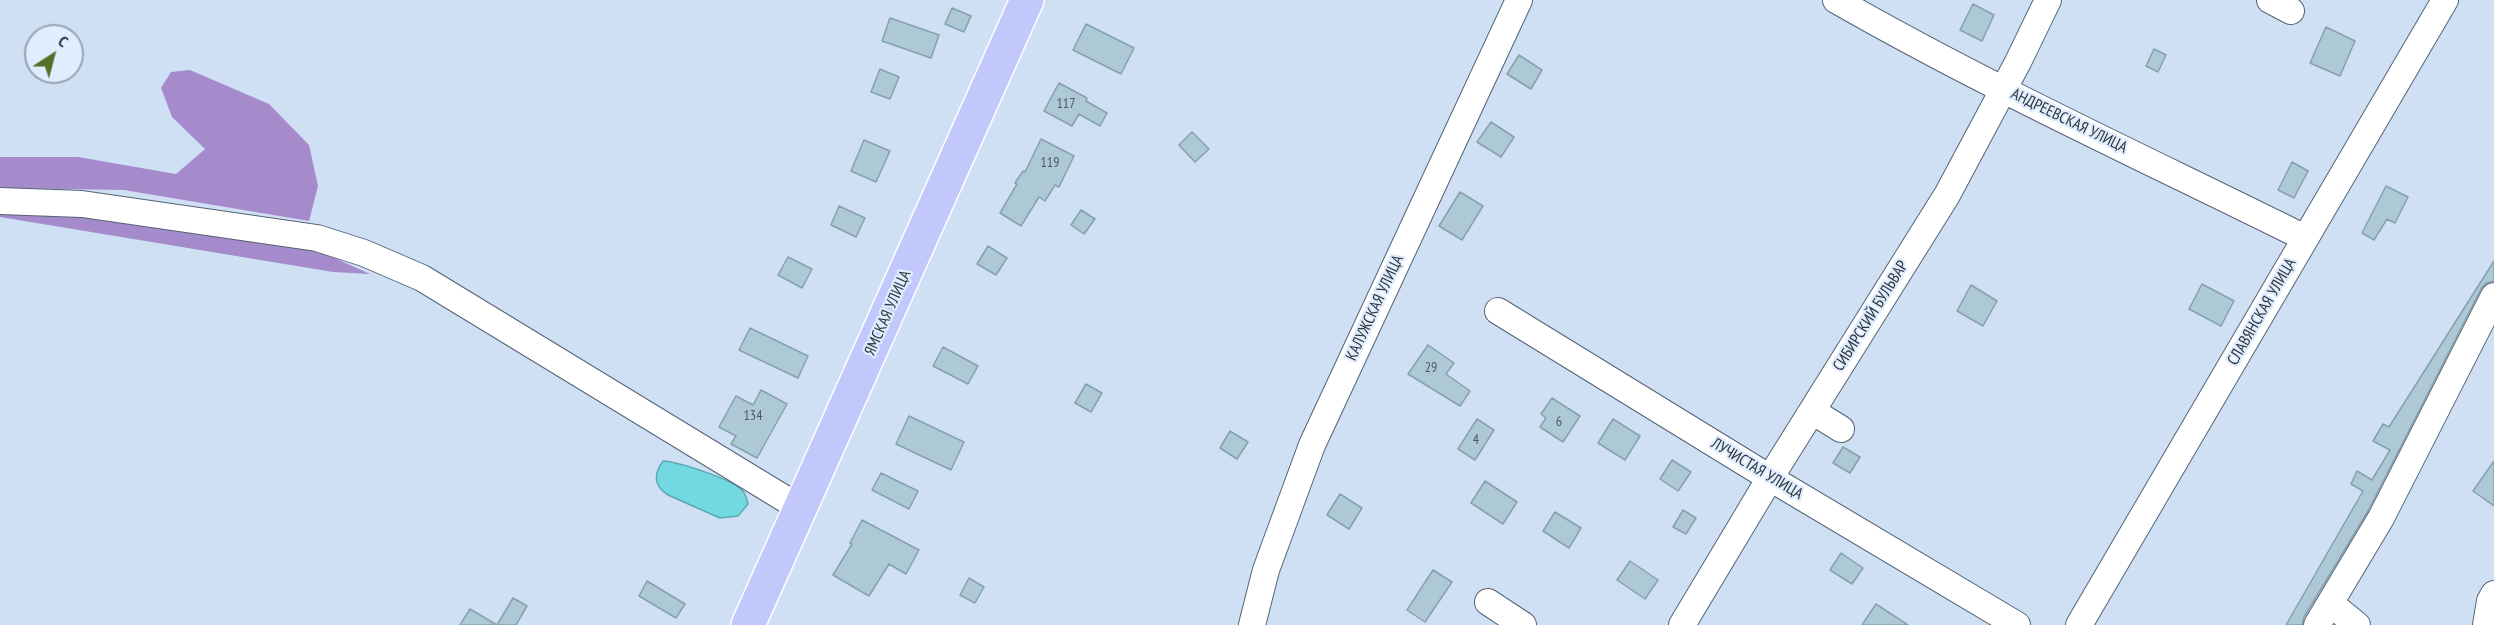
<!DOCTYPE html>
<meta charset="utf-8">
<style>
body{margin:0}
#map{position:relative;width:2494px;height:625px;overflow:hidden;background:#cfe0f5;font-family:"PT Sans Narrow",sans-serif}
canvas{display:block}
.north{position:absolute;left:24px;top:24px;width:60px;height:60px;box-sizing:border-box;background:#dfedfe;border:2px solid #98a3b1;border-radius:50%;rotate:36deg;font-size:16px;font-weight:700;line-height:24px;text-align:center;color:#2e353d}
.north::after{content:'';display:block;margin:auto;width:21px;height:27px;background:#517127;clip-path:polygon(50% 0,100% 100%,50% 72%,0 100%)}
</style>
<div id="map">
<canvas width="2494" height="625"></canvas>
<div class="north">С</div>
</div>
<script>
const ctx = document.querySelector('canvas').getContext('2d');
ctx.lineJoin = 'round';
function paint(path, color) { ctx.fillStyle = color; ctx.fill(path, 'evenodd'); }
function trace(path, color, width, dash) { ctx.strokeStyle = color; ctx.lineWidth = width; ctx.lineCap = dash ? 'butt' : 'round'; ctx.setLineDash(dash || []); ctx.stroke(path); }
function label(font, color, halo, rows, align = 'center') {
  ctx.font = font + ' "PT Sans Narrow",sans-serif'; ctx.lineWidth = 4.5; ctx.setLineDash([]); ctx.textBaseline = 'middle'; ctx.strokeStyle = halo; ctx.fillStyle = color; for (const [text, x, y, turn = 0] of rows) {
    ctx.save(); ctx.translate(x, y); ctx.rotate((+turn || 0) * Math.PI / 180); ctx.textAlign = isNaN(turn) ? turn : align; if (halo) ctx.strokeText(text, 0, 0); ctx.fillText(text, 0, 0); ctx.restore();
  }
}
const forest = new Path2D(`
 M190 70 269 104 309 145 318 186 309 221 124 190 0 188V157H78L176 174 205 149 172 117 161 88 171 72Z
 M0 213 77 216 310 247 370 274 333 272 0 217Z`);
const water = new Path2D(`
 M663 461C679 462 732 479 743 491 746 495 747 500 748 504L738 516 720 518 668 495C654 486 653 475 663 461Z`);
const building = new Path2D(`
 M1973 4 1994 15 1982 41 1960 30Z
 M952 8 971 16 964 32 945 24Z
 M890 18 939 35 931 58 882 41Z
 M1086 24 1134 48 1121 74 1073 50Z
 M2326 27 2355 41 2340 76 2310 63Z
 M2154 49 2166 55 2158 72 2146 66Z
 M1519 55 1542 70 1531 89 1507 74Z
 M880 69 899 77 890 99 871 92Z
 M1059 83 1087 98 1086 101 1107 113 1100 126 1079 114 1072 126 1044 111Z
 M1491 122 1514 137 1501 157 1477 142Z
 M1192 132 1209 149 1195 162 1179 145Z
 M1041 139 1074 156 1059 187 1055 185 1045 201 1039 197 1021 226 1000 213 1017 184 1015 183 1023 171 1025 172Z
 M864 140 890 151 876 182 851 171Z
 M2292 162 2308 171 2294 198 2278 190Z
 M2386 186 2408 197 2395 223 2387 219 2374 240 2362 233Z
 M1460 192 1483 206 1462 240 1439 226Z
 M839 206 865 218 856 237 831 225Z
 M1081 210 1095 219 1084 234 1071 225Z
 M988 246 1007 258 996 275 977 264Z
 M788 257 812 269 802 288 778 275Z
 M2494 261V281L2486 283 2481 289 2368 511 2304 617 2302 625H2286L2363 491 2351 484 2357 471 2372 480 2390 450 2373 441 2383 424 2389 427Z
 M2202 284 2234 301 2221 326 2189 309Z
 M1971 285 1997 301 1983 326 1957 311Z
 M750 328 808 356 798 378 739 350Z
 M1428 345 1454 363 1446 374 1470 391 1460 406 1408 374Z
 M943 347 978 366 968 384 933 366Z
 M1086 384 1102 393 1091 412 1075 403Z
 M761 390 787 404 757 458 731 444 736 436 719 427 736 396 753 405Z
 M1552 398 1580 416 1563 442 1540 427 1546 418 1541 414Z
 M909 416 964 442 951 470 896 444Z
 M1477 419 1494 430 1475 460 1458 449Z
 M1613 419 1640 436 1625 460 1598 443Z
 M1230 431 1248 442 1237 459 1220 448Z
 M1843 447 1860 457 1850 473 1833 463Z
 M1672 460 1691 472 1678 491 1660 479Z
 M2494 461V506L2473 491Z
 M881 473 918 491 909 509 872 490Z
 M1485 481 1517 502 1503 524 1471 503Z
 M1340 494 1362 508 1349 529 1327 515Z
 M1683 510 1696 518 1686 534 1673 527Z
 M1555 512 1581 528 1569 548 1543 531Z
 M862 520 919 550 906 574 889 564 869 596 833 575 852 544 850 543Z
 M1841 553 1863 568 1852 584 1830 570Z
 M1630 561 1658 580 1645 599 1617 580Z
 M1433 570 1452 582 1425 622 1407 610Z
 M969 578 984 587 975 603 960 595Z
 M647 581 685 604 676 618 639 596Z
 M513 598 527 606 516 625H460L470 609 497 625Z
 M1876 604 1908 625H1862Z`);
const minor = new Path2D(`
 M1836 0C1988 87 2148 160 2305 238
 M2270 0 2291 11
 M0 201 82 204 317 238 364 253 422 278 800 508
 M1498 311 1770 478 2017 625
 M1812 411 1841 429
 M1488 602 1523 625
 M2330 603 2357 625
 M1252 625 1266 570 1312 445 1519 0
 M1682 625 1770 478 1947 195 2018 62 2048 0
 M2079 625 2445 0
 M2317 625 2381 518 2494 296
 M2486 625 2490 601 2494 594`);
const major = new Path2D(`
 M748 625 1027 0`);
const numberNames = [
 ["117",1066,104],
 ["119",1050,163],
 ["29",1431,368],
 ["134",753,416],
 ["6",1559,422],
 ["4",1476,440]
];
const streetNames = [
 ["АНДРЕЕВСКАЯ УЛИЦА",2069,121,26],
 ["КАЛУЖСКАЯ УЛИЦА",1375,308,-65],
 ["СЛАВЯНСКАЯ УЛИЦА",2262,312,-60],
 ["ЯМСКАЯ УЛИЦА",888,313,-66],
 ["СИБИРСКИЙ БУЛЬВАР",1871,316,-58],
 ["ЛУЧИСТАЯ УЛИЦА",1757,469,31]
];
paint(forest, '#a68bcc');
paint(water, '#72d9e3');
trace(water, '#5ea8b1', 1.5);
paint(building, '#aec9d6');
trace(building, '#86a0ad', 1.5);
trace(minor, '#546375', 28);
trace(major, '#fff', 36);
trace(minor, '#fff', 26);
trace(major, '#c2c8fb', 33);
label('14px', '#4e5a63', null, numberNames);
label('16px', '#2e353d', '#dfedfe', streetNames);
</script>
